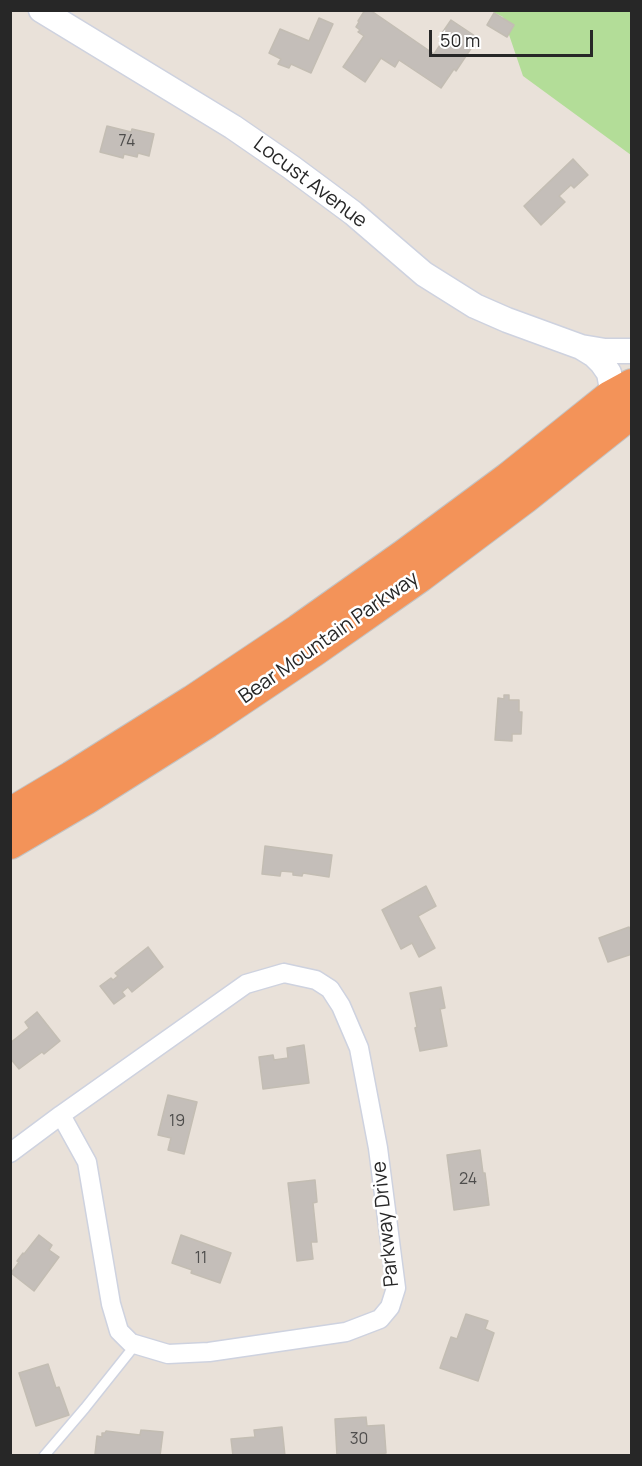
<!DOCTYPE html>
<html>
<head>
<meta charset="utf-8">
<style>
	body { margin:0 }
	#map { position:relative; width:642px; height:1466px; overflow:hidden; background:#e9e1d9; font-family:Manrope,sans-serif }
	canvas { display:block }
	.frame { position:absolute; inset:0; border:12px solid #272727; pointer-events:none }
	.scale { position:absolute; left:429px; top:30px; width:164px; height:27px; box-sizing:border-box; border:3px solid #272727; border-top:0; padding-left:8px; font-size:18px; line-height:21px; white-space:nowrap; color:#272727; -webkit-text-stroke:4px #fff; paint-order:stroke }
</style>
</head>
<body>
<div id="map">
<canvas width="642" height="1466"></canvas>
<div class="frame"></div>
<div class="scale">50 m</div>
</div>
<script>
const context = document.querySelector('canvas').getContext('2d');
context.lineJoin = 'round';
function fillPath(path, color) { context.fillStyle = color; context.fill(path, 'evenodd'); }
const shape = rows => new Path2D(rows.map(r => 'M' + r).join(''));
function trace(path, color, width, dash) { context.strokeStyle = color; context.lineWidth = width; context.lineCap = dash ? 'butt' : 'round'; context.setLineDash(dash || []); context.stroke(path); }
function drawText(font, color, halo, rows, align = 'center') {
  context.font = font + ' Manrope,sans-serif'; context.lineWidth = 5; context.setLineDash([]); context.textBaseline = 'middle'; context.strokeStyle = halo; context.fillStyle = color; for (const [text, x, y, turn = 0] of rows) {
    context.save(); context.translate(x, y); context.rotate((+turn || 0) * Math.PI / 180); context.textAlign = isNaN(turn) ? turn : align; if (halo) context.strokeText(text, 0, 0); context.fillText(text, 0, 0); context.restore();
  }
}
fillPath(shape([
	[491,11,631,11,631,155,523,76,503,17]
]), '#b3dd98');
const building = shape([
	[365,10,370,10,434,54,444,39,440,36,451,20,478,38,456,71,454,69,441,88,399,60,395,67,381,58,365,82,343,67,364,36,358,32,360,30,356,27,359,22,358,21,365,10],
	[494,13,514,25,507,37,487,25,494,13],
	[319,18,333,24,311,73,291,64,289,68,278,64,281,59,269,53,280,29,309,41,319,18],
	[107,126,131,132,132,129,154,134,149,156,138,153,137,157,124,154,123,158,100,152,107,126],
	[573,159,588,175,574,188,571,185,559,196,565,202,541,225,524,206,573,159],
	[504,695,509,695,509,700,519,700,519,712,522,712,521,734,512,734,512,741,495,740,498,698,504,699,504,695],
	[265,846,332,855,329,877,303,873,302,876,293,875,293,872,281,871,280,876,262,874,265,846],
	[426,886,436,906,418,916,435,948,419,957,412,943,401,949,382,910,426,886],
	[629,927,632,934,632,954,608,962,599,938,629,927],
	[148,947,163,967,132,992,128,987,122,992,125,996,114,1004,100,986,111,978,113,980,118,976,115,973,148,947],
	[441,987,445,1008,440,1009,447,1046,420,1051,415,1028,417,1027,410,993,441,987],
	[37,1012,60,1041,44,1054,42,1052,19,1069,10,1058,10,1043,29,1028,25,1022,37,1012],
	[304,1045,309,1083,263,1089,259,1057,273,1055,274,1060,288,1058,287,1048,304,1045],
	[168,1095,197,1102,184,1154,168,1150,171,1138,158,1135,168,1095],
	[480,1150,483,1173,485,1173,489,1205,454,1210,447,1155,480,1150],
	[315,1180,317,1202,313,1203,317,1242,311,1242,313,1259,297,1261,288,1183,315,1180],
	[39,1235,52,1245,49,1250,59,1257,34,1291,11,1273,19,1262,17,1261,23,1253,24,1254,39,1235],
	[181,1235,231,1253,220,1283,191,1273,192,1270,172,1263,181,1235],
	[466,1314,488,1321,485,1329,494,1333,478,1381,440,1368,451,1337,457,1339,466,1314],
	[48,1364,56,1388,59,1387,69,1415,36,1426,19,1373,48,1364],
	[366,1417,367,1426,384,1425,386,1453,367,1456,337,1456,335,1419,366,1417],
	[282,1427,285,1456,233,1456,231,1439,255,1437,254,1430,282,1427],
	[141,1430,163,1432,160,1456,103,1456,95,1454,97,1436,102,1437,102,1433,105,1433,106,1431,140,1435,141,1430]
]);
fillPath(building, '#c4beb9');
trace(building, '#c3bdb3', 1.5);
const lane = shape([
	[44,1456,85,1408,136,1344]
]);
const street = shape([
	[284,973,316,980,330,989,341,1006,359,1048,378,1148,396,1288,390,1307,380,1319,346,1332,209,1352,168,1354,131,1343,119,1331,111,1304,87,1162,61,1115,246,984,284,973],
	[10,1153,61,1115]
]);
const secondary = shape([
	[41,10,233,127,291,167,353,213,424,274,475,306,507,320,581,347,605,351,632,351],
	[581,347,594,355,602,363,609,373,611,384,610,397]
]);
const highway = shape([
	[10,814,72,777,193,701,299,630,405,555,509,478,610,397,632,385],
	[10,843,85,799,207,722,313,651,420,576,524,498,626,417,632,410]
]);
trace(lane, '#ced2df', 12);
trace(street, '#ced2df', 21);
trace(secondary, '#ced2df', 27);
trace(highway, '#c3c3c3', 34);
trace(lane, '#fff', 9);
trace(street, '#fff', 18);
trace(secondary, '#fff', 24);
trace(highway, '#f39359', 32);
drawText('16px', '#4e4d4c', null, [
	["74",127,142],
	["19",177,1122],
	["24",468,1180],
	["11",201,1259],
	["30",359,1440]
]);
drawText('20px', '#272727', '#fff', [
	["Locust Avenue",310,183,37],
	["Bear Mountain Parkway",329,638,-35],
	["Parkway Drive",386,1224,-96]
]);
</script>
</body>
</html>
